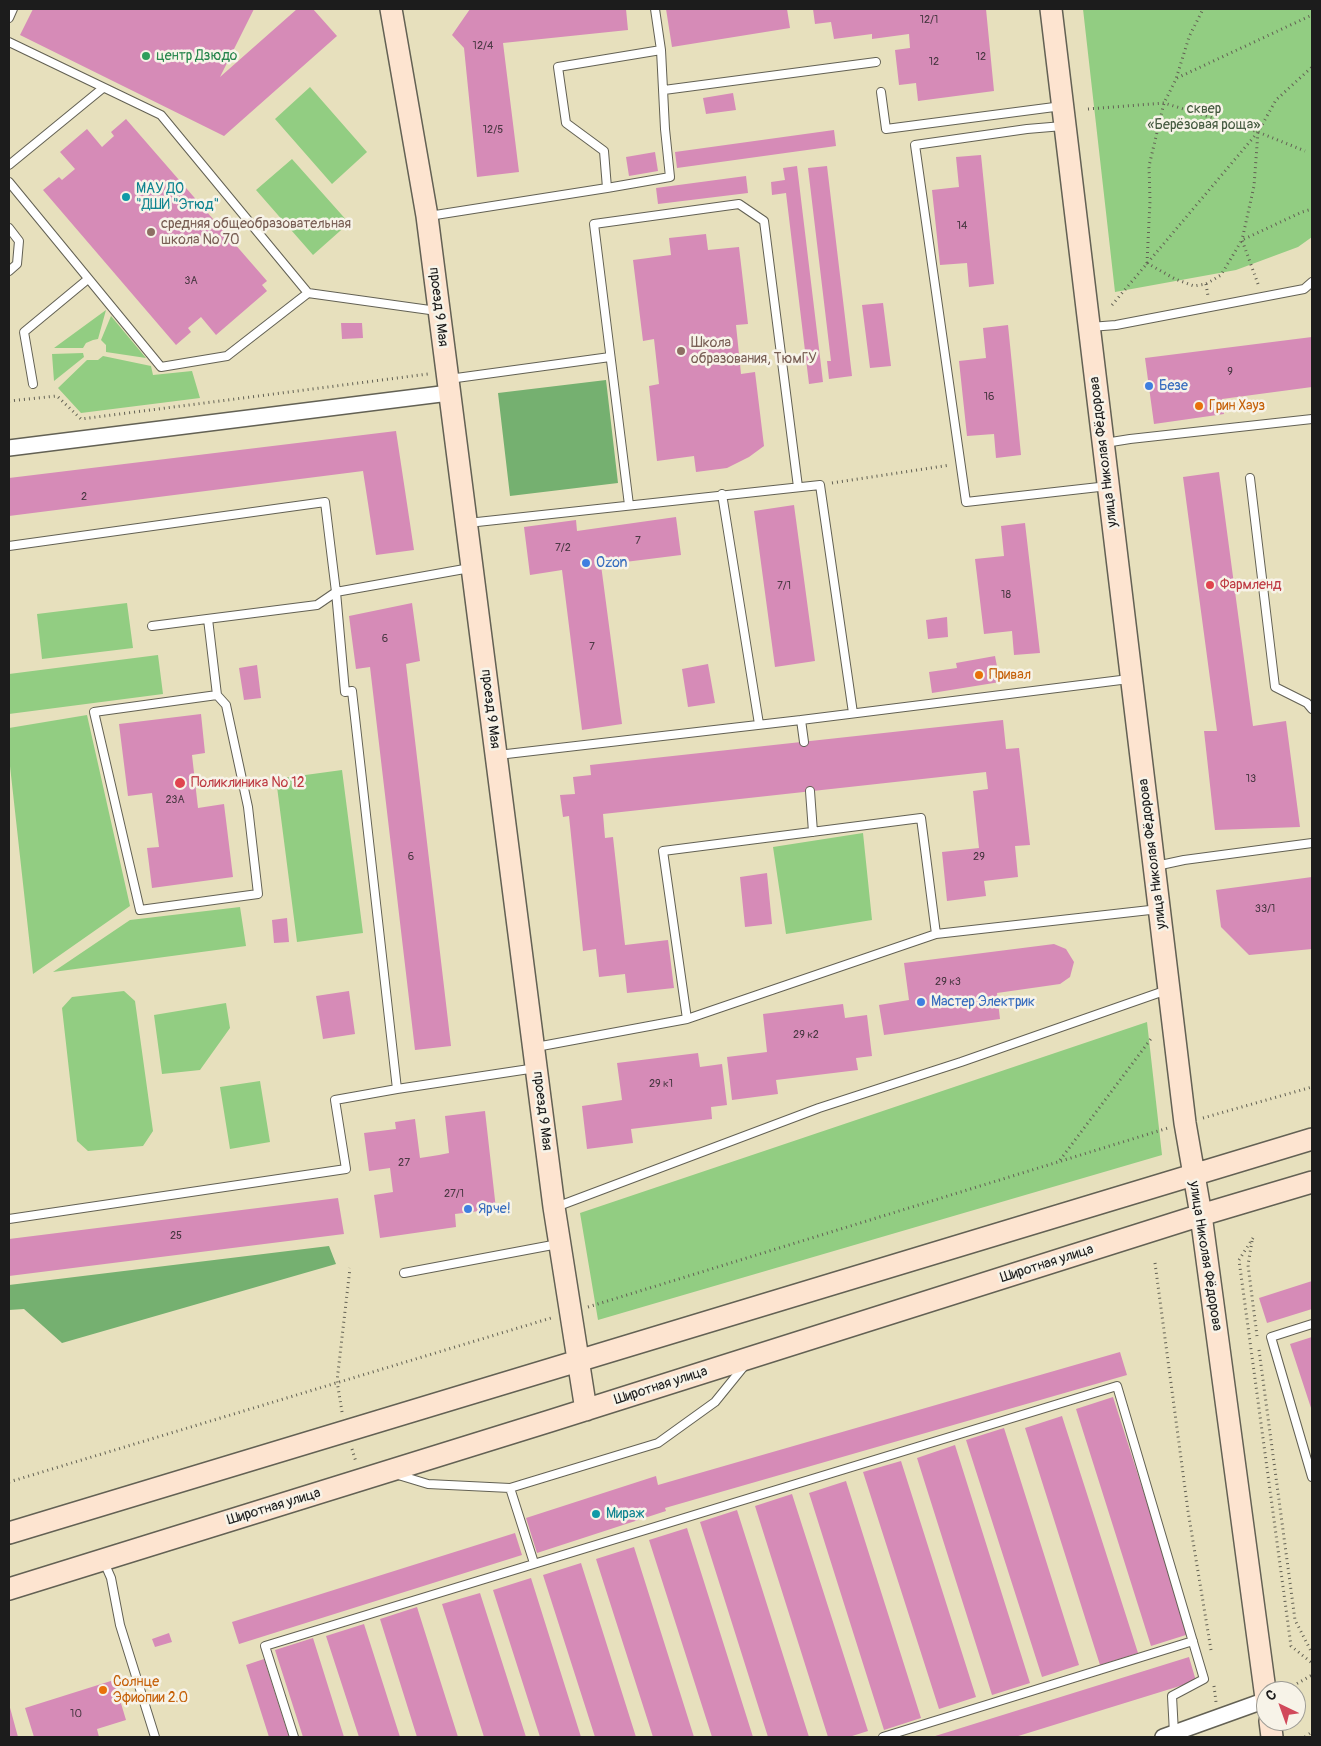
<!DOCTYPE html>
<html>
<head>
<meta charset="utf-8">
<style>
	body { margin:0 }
	#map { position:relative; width:1321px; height:1746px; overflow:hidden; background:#e7e0bd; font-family:Pangolin,sans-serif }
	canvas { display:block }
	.frame { position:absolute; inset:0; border:10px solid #1c1c1c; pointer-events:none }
	.north { position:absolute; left:1256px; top:1681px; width:50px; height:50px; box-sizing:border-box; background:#f7f3e8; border:1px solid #9f9d96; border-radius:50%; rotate:318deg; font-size:14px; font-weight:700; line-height:20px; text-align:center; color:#1c1c1c }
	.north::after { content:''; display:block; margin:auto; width:18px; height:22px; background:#d1495b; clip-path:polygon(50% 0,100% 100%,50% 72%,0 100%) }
</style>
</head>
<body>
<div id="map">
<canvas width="1321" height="1746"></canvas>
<div class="frame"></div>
<div class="north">С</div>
</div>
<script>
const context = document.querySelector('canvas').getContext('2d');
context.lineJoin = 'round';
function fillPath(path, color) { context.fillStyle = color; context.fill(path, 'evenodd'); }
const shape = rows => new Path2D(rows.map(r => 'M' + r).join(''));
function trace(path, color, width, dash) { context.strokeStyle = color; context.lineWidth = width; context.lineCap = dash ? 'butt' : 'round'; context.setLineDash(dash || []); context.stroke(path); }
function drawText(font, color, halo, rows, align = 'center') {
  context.font = font + ' Pangolin,sans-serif'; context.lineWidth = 5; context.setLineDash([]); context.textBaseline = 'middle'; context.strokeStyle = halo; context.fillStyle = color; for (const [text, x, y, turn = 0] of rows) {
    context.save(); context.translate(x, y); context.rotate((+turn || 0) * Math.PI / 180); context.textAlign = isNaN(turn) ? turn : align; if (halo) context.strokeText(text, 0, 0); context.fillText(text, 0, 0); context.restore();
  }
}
fillPath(shape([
	[1083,9,1312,9,1312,237,1298,247,1236,270,1115,292],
	[310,87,367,152,332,184,275,119],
	[292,159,349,223,313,255,256,190],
	[106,310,98,339,93,340,86,343,83,348,54,348],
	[111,316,146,358,106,352,106,345,101,340],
	[83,353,84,357,54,381,52,354],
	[103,356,151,366,153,375,192,371,200,398,81,413,58,388,87,360,98,360],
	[127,603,133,648,42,659,37,614],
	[158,655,163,694,9,714,9,674],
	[87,715,130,906,33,974,9,757,9,728],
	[342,770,363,933,297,942,276,779],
	[863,833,872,920,786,934,773,847],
	[240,907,246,946,53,972,130,920],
	[124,991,135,1001,153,1131,143,1146,88,1151,77,1141,62,1008,72,997],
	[226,1003,230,1028,200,1070,162,1074,154,1015],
	[1147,1022,1162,1155,598,1320,580,1213],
	[260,1081,270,1142,230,1149,220,1087]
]), '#92cd82');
fillPath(shape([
	[606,380,618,483,510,496,498,393],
	[329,1246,336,1264,62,1343,24,1309,9,1310,9,1285]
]), '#75b070');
fillPath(shape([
	[33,9,254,9,220,77,297,9,313,9,337,36,224,136,20,35],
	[470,9,626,9,628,30,503,43,519,172,477,177,464,48,452,35],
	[666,9,787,9,790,28,672,47],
	[813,9,986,9,994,91,918,101,916,83,899,85,895,50,910,48,909,34,872,39,872,34,834,39,831,22,815,24],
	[733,93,736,110,706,114,703,98],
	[126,119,267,281,262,285,267,291,216,335,201,317,188,328,191,332,176,345,43,190,59,177,62,180,75,169,60,152,87,129,102,147,114,136,111,132],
	[834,130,836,146,677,168,675,152],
	[655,152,658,171,629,176,626,157],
	[981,155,994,284,969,287,967,263,940,265,932,190,959,187,956,157],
	[797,166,823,382,809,384,786,193,772,195,771,182,785,180,783,168],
	[827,166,852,376,829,379,827,361,831,361,808,168],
	[746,176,748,193,658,204,656,188],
	[706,234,708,250,739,247,748,324,736,325,741,374,755,372,764,446,749,457,727,468,696,472,694,456,657,461,649,386,659,384,654,339,643,341,633,260,671,255,669,238],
	[883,303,891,366,870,368,862,305],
	[341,323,362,323,363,338,342,339],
	[1008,325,1021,455,996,458,994,434,967,436,959,361,986,358,983,328],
	[1312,337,1312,387,1222,399,1224,414,1154,424,1145,358],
	[396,431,414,550,376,555,363,471,9,516,9,478],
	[1219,472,1253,726,1286,721,1300,827,1215,830,1204,731,1217,731,1183,477],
	[794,505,815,661,775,667,754,511],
	[676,517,681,555,601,565,622,724,582,730,562,570,530,575,524,527,576,520,577,531],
	[1025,523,1040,653,1014,655,1012,631,984,634,975,559,1004,556,1001,526],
	[412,603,420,661,406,664,451,1046,415,1050,370,667,356,669,349,616],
	[947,617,948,637,928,639,926,620],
	[995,656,1000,682,932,693,929,672,957,668,956,663],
	[708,664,715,703,688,707,682,669],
	[257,665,261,698,244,700,239,668],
	[201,714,205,753,192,755,198,808,224,804,233,877,152,888,147,848,159,847,152,793,128,796,119,724],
	[1003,720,1006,749,1019,748,1030,845,1015,846,1018,877,984,881,986,896,947,901,942,852,979,848,973,791,988,789,986,772,603,814,605,838,613,837,625,945,668,940,674,988,627,993,625,974,599,977,596,949,583,951,569,816,563,817,560,795,575,794,573,777,591,775,590,765],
	[767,873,772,924,745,927,740,877],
	[1312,877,1312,949,1249,955,1221,927,1216,890],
	[287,918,289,942,274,943,272,920],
	[1054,944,1066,949,1074,962,1070,977,1060,984,997,993,1000,1019,884,1035,879,1005,909,1000,904,963],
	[349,991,355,1034,323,1039,316,996],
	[843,1004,845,1018,867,1015,872,1056,856,1058,858,1070,776,1080,778,1094,732,1100,727,1057,767,1052,763,1014],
	[698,1053,700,1067,722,1064,727,1105,711,1107,712,1119,631,1129,633,1143,587,1149,582,1106,622,1100,617,1063],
	[485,1111,496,1209,455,1214,456,1227,380,1238,374,1195,393,1192,390,1168,369,1171,364,1133,396,1129,395,1122,415,1119,420,1158,439,1155,449,1153,445,1116],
	[338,1198,344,1234,9,1276,9,1239],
	[1312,1281,1312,1309,1267,1323,1259,1298],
	[1312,1337,1312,1411,1290,1344],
	[1120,1352,1127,1375,665,1508,666,1511,537,1553,526,1518,656,1476,658,1485],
	[1113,1397,1189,1634,1151,1646,1076,1409],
	[1062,1416,1138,1653,1100,1665,1025,1428],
	[1004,1428,1079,1665,1042,1677,966,1440],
	[955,1445,1030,1683,992,1695,917,1458],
	[901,1461,976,1697,939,1709,863,1472],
	[846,1481,921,1718,884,1730,809,1493],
	[792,1494,868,1731,849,1737,828,1737,755,1506],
	[737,1510,809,1737,768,1737,700,1522],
	[687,1528,753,1737,712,1737,649,1540],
	[515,1533,522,1555,239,1644,232,1622],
	[634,1547,694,1737,653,1737,596,1559],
	[581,1563,636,1737,595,1737,543,1575],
	[531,1578,581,1737,540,1737,493,1590],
	[480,1593,526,1737,484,1737,442,1604],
	[417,1607,458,1737,417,1737,380,1619],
	[364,1624,400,1737,359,1737,326,1636],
	[169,1633,172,1642,155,1647,152,1639],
	[313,1638,344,1737,303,1737,275,1650],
	[1189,1657,1196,1681,1015,1737,932,1737],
	[264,1659,289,1737,269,1737,246,1665],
	[114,1680,126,1720,97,1729,99,1737,34,1737,25,1708],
	[9,1705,9,1704,18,1737,9,1737]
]), '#d68bb7');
const lane = shape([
	[9,18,13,9],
	[9,42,161,115,308,293,227,356,161,367,9,182],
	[664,90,876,62],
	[881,92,886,129,1062,106],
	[1063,126,1027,129,915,145,966,502,1108,486],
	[9,165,103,88],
	[607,188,670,177,665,129,661,50,655,9],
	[429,216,607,188,604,151,566,123,558,67,661,50],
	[9,228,19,241,17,264,9,271],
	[308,293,437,311],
	[1090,327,1116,325,1304,289,1312,282],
	[449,379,610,357],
	[33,384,24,332,88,279],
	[1105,443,1130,439,1312,419],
	[1250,478,1275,687,1307,703,1312,709],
	[722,494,759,724],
	[629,505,594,224,739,204,764,221,798,487],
	[468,523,820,485,853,713],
	[9,546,325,502,336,592,317,605,152,626],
	[470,568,336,592,345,692,352,691,397,1089,536,1068],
	[208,619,217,695,226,705,248,807,258,894,140,910,94,712,217,695],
	[801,720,804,742],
	[498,755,801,720,1129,679],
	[810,791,813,832],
	[1156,866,1184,860,1312,843],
	[687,1019,663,851,921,818,936,934],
	[536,1047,687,1019,936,934,1159,909],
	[556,1207,819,1108,961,1062,1167,990],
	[9,1219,346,1169,335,1100,397,1089],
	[404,1273,558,1244],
	[1312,1324,1271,1337,1312,1477],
	[395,1474,428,1484,510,1488,658,1443,715,1402,745,1365],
	[510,1488,534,1563],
	[104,1562,111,1578,120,1625,155,1737],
	[294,1737,265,1646,1117,1386,1204,1679,1172,1696,1174,1733],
	[883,1737,1193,1641]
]);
const street = shape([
	[9,448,449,393],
	[1163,1737,1266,1700]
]);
const secondary = shape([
	[391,9,427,216,554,1207,586,1410],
	[1051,9,1185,1123,1201,1215,1266,1698],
	[9,1533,1312,1139],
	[9,1589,550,1421,1201,1215,1312,1182],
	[1270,1721,1272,1737]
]);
trace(lane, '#636154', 10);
trace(street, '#636154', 18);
trace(secondary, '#636154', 24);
trace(shape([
	[1177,78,1312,15],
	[1088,109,1164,103,1258,132,1305,151],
	[1147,263,1150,201,1149,166,1164,103,1176,79,1189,37,1203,9],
	[1147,263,1175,279,1194,286,1206,284,1221,275,1242,240,1302,212,1312,209],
	[1206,284,1208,296],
	[1258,284,1242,240,1254,186,1258,132,1276,100,1312,67],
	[1112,305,1258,132],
	[9,401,57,396,81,419,428,374],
	[832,483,950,465],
	[1203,1118,1312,1087],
	[1060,1160,1153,1036],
	[1253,1238,1239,1260,1291,1646,1312,1663],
	[1252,1241,1248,1265,1257,1336],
	[1155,1263,1188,1511,1211,1650],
	[588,1307,1168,1128],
	[1259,1350,1295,1620,1312,1653],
	[342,1412,337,1381,350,1268],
	[352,1449,356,1462],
	[9,1482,551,1318],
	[1214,1686,1216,1702],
	[1284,1691,1312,1675],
	[1305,1737,1312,1732]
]), '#636154', 3, [1, 4]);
trace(lane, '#fff', 8);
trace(street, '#fff', 15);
trace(secondary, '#fde4d0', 21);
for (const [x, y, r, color] of [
	[146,56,5,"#2e9e5b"],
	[126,197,5,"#0f9aa8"],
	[151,232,5,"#8d6e63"],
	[681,351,5,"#8d6e63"],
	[1149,386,5,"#3f7fe0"],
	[1199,406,5,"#e8710a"],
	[586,563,5,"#3f7fe0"],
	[1210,585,5,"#e0444e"],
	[979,675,5,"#e8710a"],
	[180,783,6,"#e0444e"],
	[921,1002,5,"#3f7fe0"],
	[468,1209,5,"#3f7fe0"],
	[596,1514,5,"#0f9aa8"],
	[103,1690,5,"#e8710a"]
]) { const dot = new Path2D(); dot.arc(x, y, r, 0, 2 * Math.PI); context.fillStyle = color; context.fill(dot); trace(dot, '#f7f3e8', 2); }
drawText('11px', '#4a3843', null, [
	["12/1",929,20],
	["12/4",483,46],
	["12",981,57],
	["12",934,62],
	["12/5",493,130],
	["14",962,226],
	["3А",191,281],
	["9",1230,372],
	["16",989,397],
	["2",84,497],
	["7",638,541],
	["7/2",563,548],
	["7/1",784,586],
	["18",1006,595],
	["6",385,639],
	["7",592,647],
	["13",1251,779],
	["23А",175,800],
	["6",411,857],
	["29",979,857],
	["33/1",1265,909],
	["29 к3",948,982],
	["29 к2",806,1035],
	["29 к1",661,1084],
	["27",404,1163],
	["27/1",454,1194],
	["25",176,1236],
	["10",76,1714]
]);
drawText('14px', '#27864d', '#f7f3e8', [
	["центр Дзюдо",156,56]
], 'left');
drawText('14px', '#455a40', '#f7f3e8', [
	["сквер",1204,109],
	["«Берёзовая роща»",1204,125]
]);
drawText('14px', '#0d838f', '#f7f3e8', [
	["МАУ ДО",136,189],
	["\"ДШИ \"Этюд\"",136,205],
	["Мираж",606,1514]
], 'left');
drawText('14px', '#785e54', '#f7f3e8', [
	["средняя общеобразовательная",161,224],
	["школа № 70",161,240],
	["Школа",691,343],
	["образования, ТюмГУ",691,359]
], 'left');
drawText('14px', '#1c1c1c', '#f7f3e8', [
	["проезд 9 Мая",438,307,83],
	["улица Николая Фёдорова",1104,452,-97],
	["проезд 9 Мая",490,709,83],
	["улица Николая Фёдорова",1153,854,-97],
	["проезд 9 Мая",542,1111,83],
	["улица Николая Фёдорова",1205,1256,81],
	["Широтная улица",1047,1264,-18],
	["Широтная улица",661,1386,-18],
	["Широтная улица",274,1507,-17]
]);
drawText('14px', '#366cbe', '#f7f3e8', [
	["Безе",1159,386],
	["Ozon",596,563],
	["Мастер Электрик",931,1002],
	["Ярче!",478,1209]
], 'left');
drawText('14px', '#c56008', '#f7f3e8', [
	["Грин Хауз",1209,406],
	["Привал",989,675],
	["Солнце",113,1682],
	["Эфиопии 2.0",113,1698]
], 'left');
drawText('14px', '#be3a42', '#f7f3e8', [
	["Фармленд",1220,585],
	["Поликлиника № 12",191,783]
], 'left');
</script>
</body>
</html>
